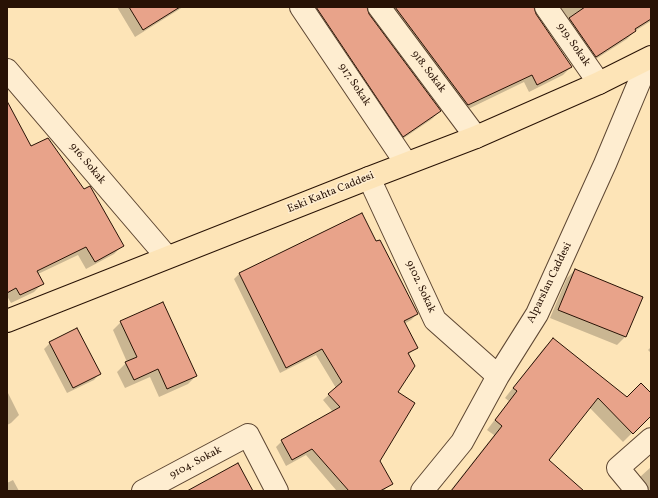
<!DOCTYPE html>
<html>
<head>
<meta charset="utf-8">
<style>
	body { margin:0 }
	#map { position:relative; width:658px; height:498px; overflow:hidden; background:#fde4b7; font-family:Vollkorn,serif }
	canvas { display:block }
	.frame { position:absolute; inset:0; border:8px solid #281205; pointer-events:none }
</style>
</head>
<body>
<div id="map">
<canvas width="658" height="498"></canvas>
<div class="frame"></div>
</div>
<script>
const context = document.querySelector('canvas').getContext('2d');
context.lineJoin = 'round';
function fillPath(path, color) { context.fillStyle = color; context.fill(path, 'evenodd'); }
const shape = rows => new Path2D(rows.map(r => 'M' + r).join(''));
function trace(path, color, width, dash) { context.strokeStyle = color; context.lineWidth = width; context.lineCap = dash ? 'butt' : 'round'; context.setLineDash(dash || []); context.stroke(path); }
function drawText(font, color, halo, rows, align = 'center') {
  context.font = font + ' Vollkorn,serif'; context.lineWidth = 3; context.setLineDash([]); context.textBaseline = 'middle'; context.strokeStyle = halo; context.fillStyle = color; for (const [text, x, y, turn = 0] of rows) {
    context.save(); context.translate(x, y); context.rotate((+turn || 0) * Math.PI / 180); context.textAlign = isNaN(turn) ? turn : align; if (halo) context.strokeText(text, 0, 0); context.fillText(text, 0, 0); context.restore();
  }
}
fillPath(shape([
	[117,7,183,7,135,37],
	[302,7,366,7,368,15,440,111,432,119,395,144],
	[381,7,533,7,535,14,571,67,563,75,529,92,524,82,460,113],
	[548,7,651,7,651,21,635,31,627,39,588,64],
	[7,126,31,148,122,246,114,254,86,269,78,255,38,274,42,284,34,292,11,303,7,296],
	[376,243,417,314,411,320,404,324,416,348,408,355,396,392,378,461,391,484,383,491,334,491,336,490,306,455,286,466,276,447,282,441,333,412,323,400,336,388,316,355,280,373,234,279,240,273],
	[575,270,625,337,617,345,550,318,567,278],
	[121,322,196,376,188,384,159,397,150,377,125,388,117,372,127,362,113,330],
	[553,339,627,398,651,394,651,414,623,442,589,407,547,460,566,491,450,491,494,435,487,430,509,401,505,398,544,348],
	[50,343,99,374,94,380,67,393,44,349],
	[651,347,651,353,648,350],
	[7,391,19,415,11,423,7,425],
	[651,467,651,491,650,491,640,477],
	[13,480,19,491,7,491,7,483]
]), '#0003');
const building = shape([
	[129,7,180,7,143,30,129,7],
	[316,7,367,7,369,14,441,111,403,137,316,7],
	[395,7,534,7,536,14,572,67,537,85,532,75,468,105,395,7],
	[585,7,651,7,651,19,635,29,636,31,596,57,569,18,585,7],
	[7,101,31,146,48,138,84,189,90,186,124,246,95,262,86,247,37,271,44,284,20,295,16,288,7,293,7,101],
	[362,213,376,241,380,240,418,314,404,321,418,348,408,353,415,366,398,392,415,403,380,461,393,484,380,491,349,491,312,449,292,460,281,440,340,407,328,394,342,382,322,349,286,368,239,273,362,213],
	[575,269,643,297,626,337,558,310,575,269],
	[163,302,197,376,167,389,158,369,134,380,125,362,137,357,120,321,163,302],
	[77,328,101,374,73,388,49,342,77,328],
	[553,338,627,397,641,383,651,393,651,416,633,434,598,398,549,460,584,491,451,491,502,426,495,420,517,391,513,388,553,338],
	[238,463,253,491,187,491,238,463]
]);
fillPath(building, '#e8a38a');
trace(building, '#281205', 1);
const minor = shape([
	[301,7,406,163],
	[379,7,476,137],
	[546,7,599,83],
	[7,70,167,257],
	[369,178,435,320,498,376],
	[143,491,248,435,277,491],
	[422,491,462,442,498,376,537,314,605,164,649,59],
	[637,491,618,468,651,439]
]);
const major = shape([
	[7,321,369,178,476,137,599,83,651,57]
]);
trace(minor, '#5d4632', 24);
trace(major, '#281205', 24);
trace(minor, '#feedd0', 22);
trace(major, '#fde4b7', 22);
drawText('11px', '#281205', '#feedd0', [
	["919. Sokak",573,45,55],
	["918. Sokak",428,72,53],
	["917. Sokak",354,85,56],
	["916. Sokak",87,164,50],
	["Eski Kahta Caddesi",331,193,-22],
	["Alparslan Caddesi",550,283,-64],
	["9102. Sokak",420,287,65],
	["9104. Sokak",196,463,-28]
]);
</script>
</body>
</html>
